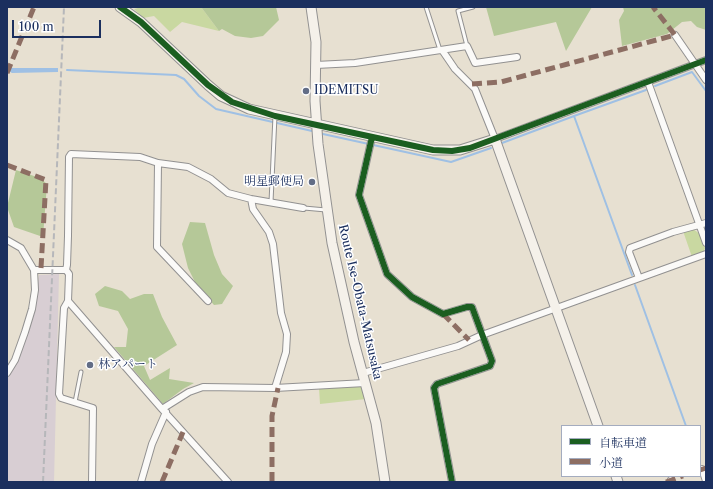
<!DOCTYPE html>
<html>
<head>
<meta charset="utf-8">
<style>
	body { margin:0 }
	#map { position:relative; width:713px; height:489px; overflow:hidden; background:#e7e0d1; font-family:"Libre Caslon Text","Noto Serif JP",serif }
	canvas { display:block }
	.frame { position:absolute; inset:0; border:8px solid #1b2f5e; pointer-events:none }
	.legend { position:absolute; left:561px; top:425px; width:140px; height:52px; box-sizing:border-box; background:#fff; border:1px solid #a4acbf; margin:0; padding:5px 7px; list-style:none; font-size:12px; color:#1b2f5e }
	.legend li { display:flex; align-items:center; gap:8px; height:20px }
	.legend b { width:20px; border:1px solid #a4acbf }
	.scale { position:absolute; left:12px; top:20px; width:89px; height:18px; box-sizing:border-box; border:2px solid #1b2f5e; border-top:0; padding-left:5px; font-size:12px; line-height:14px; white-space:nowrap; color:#1b2f5e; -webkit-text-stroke:3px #fff; paint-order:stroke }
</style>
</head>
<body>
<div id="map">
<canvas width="713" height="489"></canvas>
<div class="frame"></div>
<ul class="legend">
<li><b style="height:5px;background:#1b5e20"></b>自転車道</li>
<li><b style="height:5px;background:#8d6e63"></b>小道</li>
</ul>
<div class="scale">100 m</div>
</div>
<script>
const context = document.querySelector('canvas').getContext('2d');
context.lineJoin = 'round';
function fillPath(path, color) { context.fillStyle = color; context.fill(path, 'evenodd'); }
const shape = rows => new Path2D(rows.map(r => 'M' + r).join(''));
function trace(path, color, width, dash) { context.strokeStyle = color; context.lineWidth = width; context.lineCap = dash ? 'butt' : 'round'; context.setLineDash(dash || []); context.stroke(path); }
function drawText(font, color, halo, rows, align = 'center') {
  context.font = font + ' "Libre Caslon Text","Noto Serif JP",serif'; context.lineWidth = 3; context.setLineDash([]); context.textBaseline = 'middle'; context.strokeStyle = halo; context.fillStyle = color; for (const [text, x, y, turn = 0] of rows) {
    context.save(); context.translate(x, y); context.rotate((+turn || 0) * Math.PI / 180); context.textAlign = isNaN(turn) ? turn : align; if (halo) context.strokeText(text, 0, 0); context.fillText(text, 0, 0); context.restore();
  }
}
fillPath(shape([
	[59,274,54,482,7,482,7,379,17,362,35,308,39,275]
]), '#d8ced3');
fillPath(shape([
	[142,7,201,7,219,31,182,22,170,32,154,16,143,18,134,9],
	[693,229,700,234,705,248,703,253,692,257,683,231],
	[363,385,366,399,320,404,319,388]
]), '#c9d8a1');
fillPath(shape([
	[201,7,276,7,279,20,263,36,251,38,235,36,222,29,219,31],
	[486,7,592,7,566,51,556,22,494,36],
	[623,7,706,7,706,30,697,27,691,21,682,22,667,34,622,46,619,20,624,11],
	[16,170,40,178,47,184,43,237,14,227,7,207],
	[190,222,205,223,214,255,222,274,233,286,222,304,214,305,197,286,188,268,182,244],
	[105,286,122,291,130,299,144,294,153,294,162,317,177,345,144,366,150,380,170,368,169,379,194,383,183,389,163,404,114,347,126,347,128,329,118,311,99,306,95,294]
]), '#b5c898');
fillPath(shape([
	[7,66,13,68,58,68,58,72,12,73,7,70]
]), '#9fc0e4');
trace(shape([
	[67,70,176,75,184,79,199,96,216,109,312,131],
	[655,86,692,72,706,91],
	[574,116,646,90],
	[323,134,451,162,491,148],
	[502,143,574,116,632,275],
	[635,285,686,426]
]), '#9fc0e4', 2);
const lane = shape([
	[426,7,440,50],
	[467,46,458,11,473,7],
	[271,202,275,116],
	[304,208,326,210],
	[75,402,81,372]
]);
const street = shape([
	[675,35,706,80],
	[442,50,455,69,475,89,495,139,706,60],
	[316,65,355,63,467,46,475,63,517,57],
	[648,82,706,243],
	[372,137,359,195,387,274,412,297,443,314,467,307,472,307,492,361,490,366,437,384,434,388,452,482],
	[158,163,157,247,208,301],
	[251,199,253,209,269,232,273,244,281,313,287,334,286,352,275,388],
	[7,240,21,248,34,270,35,290,32,309,25,332,15,360,7,373],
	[34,270,66,270,69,274,68,301,64,308,59,394,61,398,93,408,92,482],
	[66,270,67,265,68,236,69,157,71,154,140,157,158,163,188,167,211,179,228,193,251,199,303,208],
	[639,278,629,252,630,248,673,232,706,223],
	[68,301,162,409,189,392,203,387,275,388,365,383],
	[363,373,458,346,482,335,706,254],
	[162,409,228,482],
	[702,469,706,481],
	[671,480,672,482],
	[141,482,152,444,166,412]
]);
const secondary = shape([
	[120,7,141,22,208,85,221,96,249,109,433,150,460,150,495,139,598,426],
	[311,7,316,42,315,101,318,144,332,243,354,342,376,423,385,482],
	[616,476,618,482]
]);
trace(lane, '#929191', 5);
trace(street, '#929191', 8);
trace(secondary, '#929191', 11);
trace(lane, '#fbfaf8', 3);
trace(street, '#fbfaf8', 6);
trace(secondary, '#f5f1ea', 9);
trace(shape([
	[43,482,64,7]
]), '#b6b7ba', 2, [6, 3]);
trace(shape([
	[7,73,34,7],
	[472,84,501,82,675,35,653,7],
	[7,165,46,180,41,268],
	[443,314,469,340],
	[700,470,706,468],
	[162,482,183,432],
	[272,482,272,416,278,388],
	[666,482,683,476]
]), '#8d6e63', 5, [10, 5]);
trace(shape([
	[120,7,141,22,208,85,232,102,275,116,433,150,452,151,470,148,706,60],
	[372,137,359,195,387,274,412,297,443,314,467,307,472,307,492,361,490,366,437,384,434,388,452,482]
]), '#1b5e20', 6);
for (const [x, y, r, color] of [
	[306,91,4,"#626d86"],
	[312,182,4,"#626d86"],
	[90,365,4,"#626d86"]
]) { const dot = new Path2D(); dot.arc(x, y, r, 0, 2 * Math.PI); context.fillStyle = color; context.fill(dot); trace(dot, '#fff', 1.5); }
drawText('12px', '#1b2f5e', '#fff', [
	["IDEMITSU",314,91],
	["明星郵便局",304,182,"right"],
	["林アパート",98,365]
], 'left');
drawText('12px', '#1b2f5e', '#fff', [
	["Route Ise-Obata-Matsusaka",360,302,77]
]);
</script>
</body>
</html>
